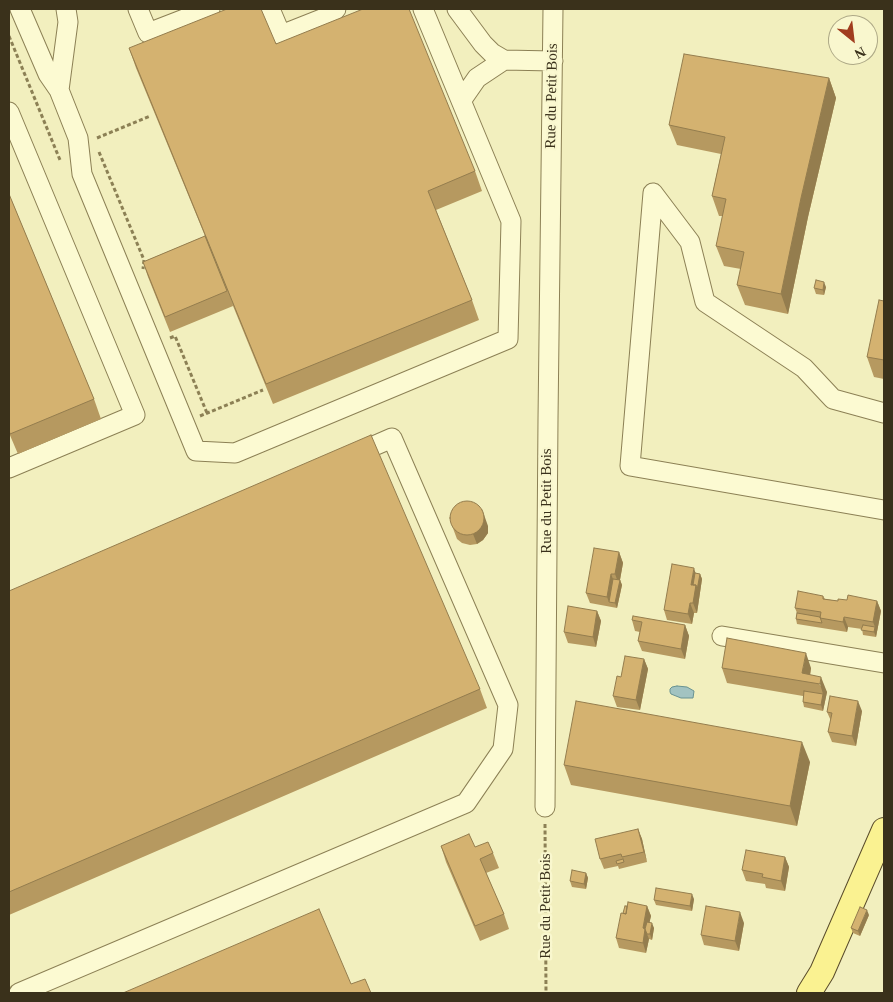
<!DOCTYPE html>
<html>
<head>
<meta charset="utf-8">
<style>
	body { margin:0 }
	#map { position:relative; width:893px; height:1002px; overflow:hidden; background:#f2efbe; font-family:"Times New Roman",serif }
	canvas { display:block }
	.frame { position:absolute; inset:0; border:10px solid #3a311b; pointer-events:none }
	.north { position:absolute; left:828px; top:15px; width:50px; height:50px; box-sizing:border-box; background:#f9f7ce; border:1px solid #ada886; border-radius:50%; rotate:151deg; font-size:14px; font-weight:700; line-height:20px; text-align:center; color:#3a311b }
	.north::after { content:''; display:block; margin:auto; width:18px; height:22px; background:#a13d1f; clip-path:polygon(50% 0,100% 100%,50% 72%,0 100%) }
</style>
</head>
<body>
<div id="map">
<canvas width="893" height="1002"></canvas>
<div class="frame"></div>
<div class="north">N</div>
</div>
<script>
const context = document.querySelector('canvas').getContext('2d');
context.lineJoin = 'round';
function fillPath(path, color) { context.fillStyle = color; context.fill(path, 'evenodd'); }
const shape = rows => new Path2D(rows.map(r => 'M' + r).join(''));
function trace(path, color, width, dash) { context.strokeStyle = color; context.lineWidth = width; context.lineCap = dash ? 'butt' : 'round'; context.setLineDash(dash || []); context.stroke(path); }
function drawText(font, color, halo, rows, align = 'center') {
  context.font = font + ' "Times New Roman",serif'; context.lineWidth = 4.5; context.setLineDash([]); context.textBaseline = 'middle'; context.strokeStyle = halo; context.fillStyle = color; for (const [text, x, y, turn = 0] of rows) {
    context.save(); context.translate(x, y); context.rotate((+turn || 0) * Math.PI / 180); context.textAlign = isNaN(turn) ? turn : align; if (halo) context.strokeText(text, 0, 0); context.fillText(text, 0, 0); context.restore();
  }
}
const water = shape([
	[677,686,687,687,694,691,693,698,681,698,671,694,670,692,670,689,672,687,677,686]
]);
fillPath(water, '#a2c3c1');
trace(water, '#689291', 1);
const minor = shape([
	[20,9,48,74,59,90,78,138,82,174,196,451,235,453,508,339,511,221,423,9],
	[138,9,148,33,210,9],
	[270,9,281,35,329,16,336,9],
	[457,9,483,44,492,53,504,60,553,61],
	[59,90,68,22,66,9],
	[461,101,477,78,504,60],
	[9,112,135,415,9,468],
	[653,193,630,466,884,510],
	[653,193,690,242,705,302,804,368,833,399,884,413],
	[722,636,884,663],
	[545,807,548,419,553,9],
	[19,993,466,803,503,749,508,705,392,438,353,455]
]);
const major = shape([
	[809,993,822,972,884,830]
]);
trace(minor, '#8c8055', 21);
trace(major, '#594b2a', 26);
trace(shape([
	[9,36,60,160],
	[97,138,150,116],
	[99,152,144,260,143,269],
	[170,338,175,336,207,413],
	[200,416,263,390],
	[545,824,546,993]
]), '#8c8055', 3, [4, 2.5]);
trace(minor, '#fcfad2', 19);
trace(major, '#faf291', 24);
fillPath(shape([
	[276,44,475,171,482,191,436,210,472,300,479,320,273,404,231,301,233,306,170,332,148,277,143,262,205,236,136,68,129,48],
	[829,78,836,98,808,217,788,314,745,305,737,285,741,269,724,266,716,246,723,216,719,216,712,196,721,154,677,145,669,125],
	[9,194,94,399,101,419,18,454,9,433],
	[826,287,824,295,816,294,814,288],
	[884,301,884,379,874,377,867,357],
	[451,523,488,526,488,533,483,540,477,544,470,545,462,543,457,539],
	[619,552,623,563,620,580,622,585,617,608,590,603,586,593],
	[695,573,700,574,702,579,697,613,694,613,692,624,667,620,664,610],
	[9,591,480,689,487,708,9,915],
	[823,596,825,599,838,601,847,600,877,601,881,611,876,637,863,635,862,629,848,627,847,632,797,624,796,619,797,613,795,608],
	[597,611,601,621,596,647,568,643,564,632],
	[632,620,685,625,689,636,685,659,642,651,638,641,640,632,635,631],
	[644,659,648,669,640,710,617,707,613,696,621,677],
	[722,668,811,668,810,675,827,692,823,711,804,707,803,702,803,696,727,683],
	[862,711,856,746,832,742,828,732,831,721,827,712],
	[810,762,797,826,571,785,564,765],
	[638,829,642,839,647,862,619,869,618,866,604,869,600,859],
	[441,846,475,847,493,853,499,868,486,873,504,914,509,929,480,941,446,862],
	[785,857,789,867,785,891,766,888,765,884,746,881,742,870],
	[586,873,588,878,586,889,572,887,570,881],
	[694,899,692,911,656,905,654,900],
	[627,906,647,906,651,916,649,923,654,928,652,940,649,939,646,953,619,948,616,938,623,913],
	[869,915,860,936,853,933,851,928],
	[744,923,739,951,704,945,701,935]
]), '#b69960');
fillPath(shape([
	[829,78,836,98,808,217,788,314,781,294,801,198],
	[824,282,826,287,824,295,823,290],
	[482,509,488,526,488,533,483,540,477,544,473,534],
	[619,552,623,563,619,585,615,574],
	[694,568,697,578,700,574,702,579,697,613,693,603,691,585],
	[611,574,615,584,609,602,607,597],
	[620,580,622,585,617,608,615,603],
	[877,601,881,611,876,637,874,632,875,627,873,622],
	[690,603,694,613,692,624,688,614],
	[597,611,601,621,596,647,593,637],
	[844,617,848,627,847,632,843,622],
	[685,625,689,636,685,659,681,649],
	[806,653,811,668,809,682,802,673],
	[644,659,648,669,640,710,636,700],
	[821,677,827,692,823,711,821,705,823,694,820,684],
	[858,701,862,711,856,746,852,736],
	[802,742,810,762,797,826,790,806],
	[638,829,642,839,647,862,644,852],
	[785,857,789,867,785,891,781,881],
	[586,873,588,878,586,889,584,884],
	[692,894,694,899,692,911,690,906],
	[647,906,651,916,647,934,649,939,646,953,643,943,643,928],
	[867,910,869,915,860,936,858,931],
	[740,912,744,923,739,951,735,941],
	[652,923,654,928,652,940,650,934]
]), '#947d4e');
const building = shape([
	[227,9,261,9,276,44,363,9,409,9,475,171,428,191,472,300,266,384,129,48,227,9],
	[684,54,829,78,801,198,781,294,737,285,744,252,716,246,726,199,712,196,725,137,669,125,684,54],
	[9,194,94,399,10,434,9,430,9,194],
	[205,236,227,291,165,317,143,262,205,236],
	[816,280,824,282,823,290,814,288,816,280],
	[879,300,884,301,884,360,867,357,879,300],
	[371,435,480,689,9,892,9,591,371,435],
	'450 518a17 17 0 1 1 34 0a17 17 0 1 1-34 0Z',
	[594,548,619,552,615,574,611,574,607,597,586,593,594,548],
	[672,564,694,568,691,585,696,585,693,603,690,603,688,614,664,610,672,564],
	[695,573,700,574,697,590,696,585,693,585,695,573],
	[613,579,620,580,615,603,609,602,613,579],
	[798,591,823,596,823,599,838,601,838,599,847,600,848,595,877,601,873,622,844,617,843,622,820,618,821,612,795,608,798,591],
	[568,606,597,611,593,637,564,632,568,606],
	[797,613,820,617,822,623,796,619,797,613],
	[633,616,685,625,681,649,638,641,642,622,632,620,633,616],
	[863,625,875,627,874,632,861,630,863,625],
	[727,638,806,653,802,673,821,677,820,684,722,668,727,638],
	[625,656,644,659,636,700,613,696,617,676,621,677,625,656],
	[804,691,823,694,821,705,803,702,804,691],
	[830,696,858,701,852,736,828,732,832,713,827,712,830,696],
	[576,701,802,742,790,806,564,765,576,701],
	[638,829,644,852,622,857,621,854,600,859,595,839,638,829],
	[469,834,475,847,488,842,493,853,480,859,504,914,475,926,441,846,469,834],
	[746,850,785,857,781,881,762,877,763,874,742,870,746,850],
	[623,859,624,862,617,864,616,861,623,859],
	[572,870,586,873,584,884,570,881,572,870],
	[656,888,692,894,690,906,654,900,656,888],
	[628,902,647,906,643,928,645,929,643,943,616,938,621,913,626,914,628,902],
	[625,906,627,906,626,914,623,913,625,906],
	[706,906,740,912,735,941,701,935,706,906],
	[860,907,867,910,858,931,851,928,860,907],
	[319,909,351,984,365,979,371,993,123,993,319,909],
	[647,922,652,923,650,934,647,934,645,929,647,922]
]);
fillPath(building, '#d4b270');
trace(building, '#947d4e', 1);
drawText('15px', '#3a311b', '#f9f7ce', [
	["Rue du Petit Bois",552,96,-89],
	["Rue du Petit Bois",547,501,-90],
	["Rue du Petit Bois",546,906,-90]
]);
</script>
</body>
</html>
